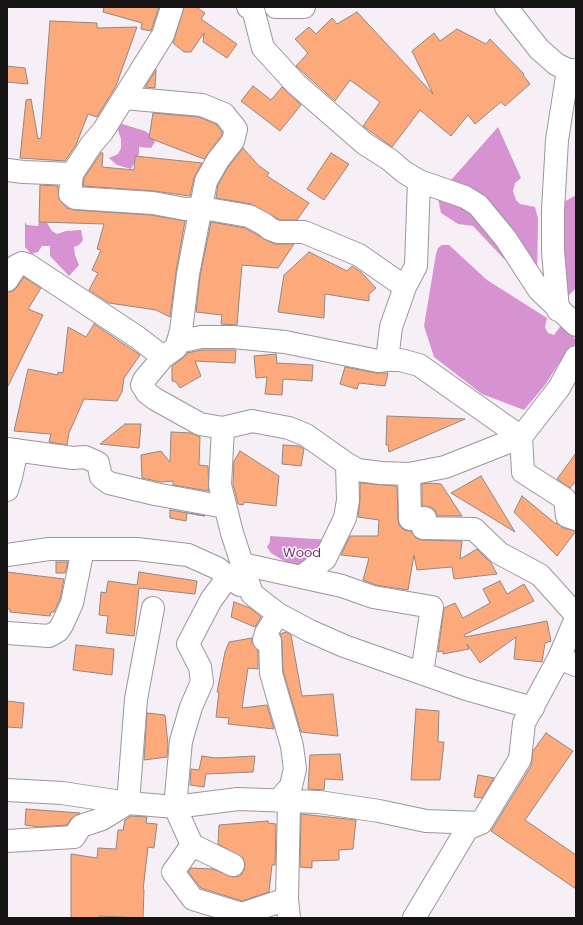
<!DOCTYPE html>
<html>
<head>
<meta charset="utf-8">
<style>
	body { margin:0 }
	#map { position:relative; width:583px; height:925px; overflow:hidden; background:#f7eff6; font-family:Poppins,sans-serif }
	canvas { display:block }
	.frame { position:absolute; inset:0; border:8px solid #161315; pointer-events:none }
</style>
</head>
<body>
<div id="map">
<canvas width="583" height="925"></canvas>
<div class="frame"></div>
</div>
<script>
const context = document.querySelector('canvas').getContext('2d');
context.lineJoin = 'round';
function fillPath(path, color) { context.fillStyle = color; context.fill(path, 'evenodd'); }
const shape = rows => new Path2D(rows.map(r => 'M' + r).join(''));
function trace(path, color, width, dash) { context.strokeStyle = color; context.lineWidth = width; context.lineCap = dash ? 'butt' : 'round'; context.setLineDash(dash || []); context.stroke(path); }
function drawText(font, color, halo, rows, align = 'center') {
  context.font = font + ' Poppins,sans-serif'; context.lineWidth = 3; context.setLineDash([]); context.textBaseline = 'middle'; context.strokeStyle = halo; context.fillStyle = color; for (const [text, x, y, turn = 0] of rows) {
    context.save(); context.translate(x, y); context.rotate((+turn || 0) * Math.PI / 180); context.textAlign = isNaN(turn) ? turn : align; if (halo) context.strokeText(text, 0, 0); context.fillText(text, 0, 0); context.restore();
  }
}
fillPath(shape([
	[119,123,145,131,151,135,155,142,151,148,139,147,139,154,131,169,117,165,109,158,118,154,121,148,121,139,118,130],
	[498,127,521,178,515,183,513,191,516,200,520,204,535,207,538,219,537,279,504,259,473,226,458,224,441,213,438,198,441,189,452,179],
	[576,195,576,288,566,298,559,205],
	[44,218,52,231,57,234,66,231,81,230,83,240,79,245,74,247,75,255,79,265,69,276,50,256,50,246,42,246,38,252,31,254,25,247,25,222,27,225,38,226,39,222],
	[442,245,449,245,487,280,547,318,545,327,548,333,554,335,562,324,576,340,576,343,559,363,545,385,524,410,482,394,434,357,424,326,436,254,438,248],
	[270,536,314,539,328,540,307,569,291,565,271,553,267,547,270,542]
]), '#d692d1');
const building = shape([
	[104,7,159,7,151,31,141,29,142,23,103,12,104,7],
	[184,7,196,7,205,13,201,19,237,44,227,58,203,42,204,33,191,52,184,52,173,43,184,7],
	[357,12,433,94,412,51,434,33,440,41,457,29,486,44,490,39,524,74,523,75,530,84,505,106,501,102,475,124,468,115,451,136,420,110,392,147,363,126,380,102,350,80,335,101,296,66,308,53,295,39,309,27,316,34,332,18,337,24,357,12],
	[50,21,97,23,97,28,137,27,116,86,97,117,88,114,76,145,65,161,20,158,26,100,31,99,38,139,41,138,50,21],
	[7,66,25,68,28,84,7,82,7,66],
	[156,70,155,88,145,87,156,70],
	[253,86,271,100,282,87,301,105,280,131,241,101,253,86],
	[153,113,199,117,216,124,222,132,222,135,204,159,149,138,153,113],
	[243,148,258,165,269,173,267,176,309,203,297,220,280,220,251,204,216,198,218,185,228,167,243,148],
	[101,153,103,153,102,167,134,170,135,156,202,163,194,178,190,196,154,191,83,186,84,178,101,153],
	[331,153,349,164,324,200,307,189,331,153],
	[40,185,58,186,59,199,67,208,74,210,151,215,185,221,176,272,170,317,156,310,109,303,89,290,98,273,92,270,101,250,97,249,104,224,39,222,40,185],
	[211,222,245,228,274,244,294,244,278,268,242,265,237,325,221,324,222,315,196,312,200,276,211,222],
	[309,252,347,271,352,266,361,272,376,288,369,294,369,301,325,294,324,318,278,312,284,275,309,252],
	[24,277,41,288,28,309,43,315,7,388,7,292,13,291,17,287,24,277],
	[94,324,140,355,124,378,122,392,117,401,84,399,69,433,67,445,49,442,51,434,14,431,28,369,58,375,58,372,63,373,68,327,86,337,94,324],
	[202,350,236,350,235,363,195,361,201,376,180,388,176,382,172,381,172,366,183,358,187,353,202,350],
	[276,354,277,363,313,365,312,381,283,379,282,395,265,394,267,377,256,378,254,356,276,354],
	[345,367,376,373,388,373,385,386,359,383,357,389,340,384,345,367],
	[387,416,465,419,389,452,388,445,386,445,387,416],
	[125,424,141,424,139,448,100,444,125,424],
	[171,432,191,433,200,437,199,465,208,466,209,491,173,485,173,481,161,482,142,478,141,455,161,451,170,462,171,432],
	[283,445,299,446,304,449,301,466,282,464,283,445],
	[240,451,279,476,276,506,244,502,243,505,238,504,233,484,234,461,240,451],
	[576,453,576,481,570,488,557,479,576,453],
	[481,476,515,532,451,493,481,476],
	[360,483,397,486,398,519,399,525,404,530,411,531,416,538,422,540,462,541,460,559,477,549,491,563,497,574,454,579,452,567,417,570,414,555,408,590,376,585,363,580,369,558,341,555,350,536,378,536,379,520,358,517,360,500,360,483],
	[427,483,441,484,462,516,437,516,435,510,430,507,422,506,422,484,427,483],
	[522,496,556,524,557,522,563,528,576,531,557,556,514,512,522,496],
	[170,510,205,516,187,513,186,521,170,518,170,510],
	[56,562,68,562,65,573,56,573,56,562],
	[7,572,64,579,60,599,54,612,51,612,50,616,10,612,10,609,7,609,7,572],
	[139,572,197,581,195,594,139,588,134,636,106,633,108,616,99,615,101,592,106,593,108,581,137,585,139,572],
	[500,581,507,594,524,584,534,601,464,635,465,637,547,621,551,641,545,643,542,662,514,659,516,637,480,663,467,644,469,649,443,654,443,651,438,652,444,608,455,603,463,618,490,603,483,589,500,581],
	[234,602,250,608,261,617,255,627,231,617,234,602],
	[286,632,291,635,302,696,333,694,338,736,301,732,283,671,282,641,280,634,286,632],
	[252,638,252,643,258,651,258,669,248,668,242,708,267,705,274,729,228,724,229,718,216,717,219,692,217,692,225,652,229,642,252,638],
	[76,645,114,649,112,675,73,670,76,645],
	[7,701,24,703,22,728,7,727,7,701],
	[416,709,439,711,438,742,444,742,440,780,411,780,416,709],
	[147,713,165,715,168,745,167,757,144,760,147,713],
	[546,733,573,751,525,820,576,855,576,889,491,831,531,766,533,751,546,733],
	[340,754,343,780,325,779,324,790,308,789,310,755,340,754],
	[202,756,216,758,255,756,253,772,206,774,204,787,190,785,191,769,199,770,202,756],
	[478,775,494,778,482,798,474,797,478,775],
	[26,809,40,810,80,813,71,819,67,825,39,827,25,825,26,809],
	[301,814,356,820,353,849,339,850,339,860,312,861,312,868,300,867,301,814],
	[131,816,147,817,146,823,157,824,154,848,148,847,143,890,144,890,143,918,99,916,99,918,71,918,71,854,97,858,98,848,116,849,118,830,123,830,125,820,131,816],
	[268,821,268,823,276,824,275,865,272,865,269,892,242,901,201,888,188,872,191,868,213,869,233,877,240,876,244,870,245,864,243,858,218,844,219,825,268,821]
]);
fillPath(building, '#fcaa7b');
trace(building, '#918883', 1);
const street = shape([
	[248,7,253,9,263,48,296,84,365,144,390,160,404,172,419,181,465,197,478,205,506,239,539,290,576,325],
	[276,7,304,7],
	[506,7,539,49,556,64,568,70,576,70],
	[124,98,202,105,224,114,236,129,233,141,218,160,206,181,188,274,181,331,176,348,163,357,144,380,142,385,147,393,155,399,200,424,223,428,220,485,232,533,252,594,278,614,310,631,344,646,466,689,533,708],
	[7,170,24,172,72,174,91,145,103,131,163,35,172,7],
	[72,174,70,194,75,198,153,203,185,209,202,208,249,216,264,224,270,229,278,232,304,232,359,255,405,287],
	[419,181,416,266,405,287,391,327,387,360,400,360,419,365,521,437,523,472,565,499,567,516,576,519],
	[7,280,16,266,22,263,28,265,137,337,163,357],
	[558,310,553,251,553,210,557,140,568,70],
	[178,342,201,337,233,337,285,342,378,361,387,360],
	[223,428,252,421,289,428,306,435,347,464,358,470,381,473,409,474,445,467,521,437,559,388,576,357],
	[7,449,73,458,85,457,98,463,101,477,109,483,155,494,225,507],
	[409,474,410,519,425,518,423,528,474,529,499,553,540,575,576,615],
	[7,490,11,477,17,450],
	[7,555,49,549,137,549,188,555,217,568,240,585],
	[242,564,342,586,373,597,432,607,422,673],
	[228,577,211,600,188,644,200,667,202,682,191,707,181,741,175,807,192,845,173,872,193,899,242,914,287,899],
	[301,577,325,559,345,518,348,500,347,464],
	[7,633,49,636,58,631,62,625,72,603,83,549],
	[559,658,576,618],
	[7,790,62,793,128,803,175,807,238,799,319,802,379,811,426,821,481,823,520,759,524,723,559,658,576,665],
	[278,801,291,786,295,769,292,746,271,673,270,641,265,638,264,640,266,633,278,614],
	[289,802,287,899,289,918],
	[7,841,74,837,81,826,102,819,128,803,136,699,153,608],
	[192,845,233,865],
	[414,918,467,829,481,823]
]);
trace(street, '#9d959c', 24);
trace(street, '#fff', 22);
drawText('13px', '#772975', '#fff', [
	["Wood",302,554]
]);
</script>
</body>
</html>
